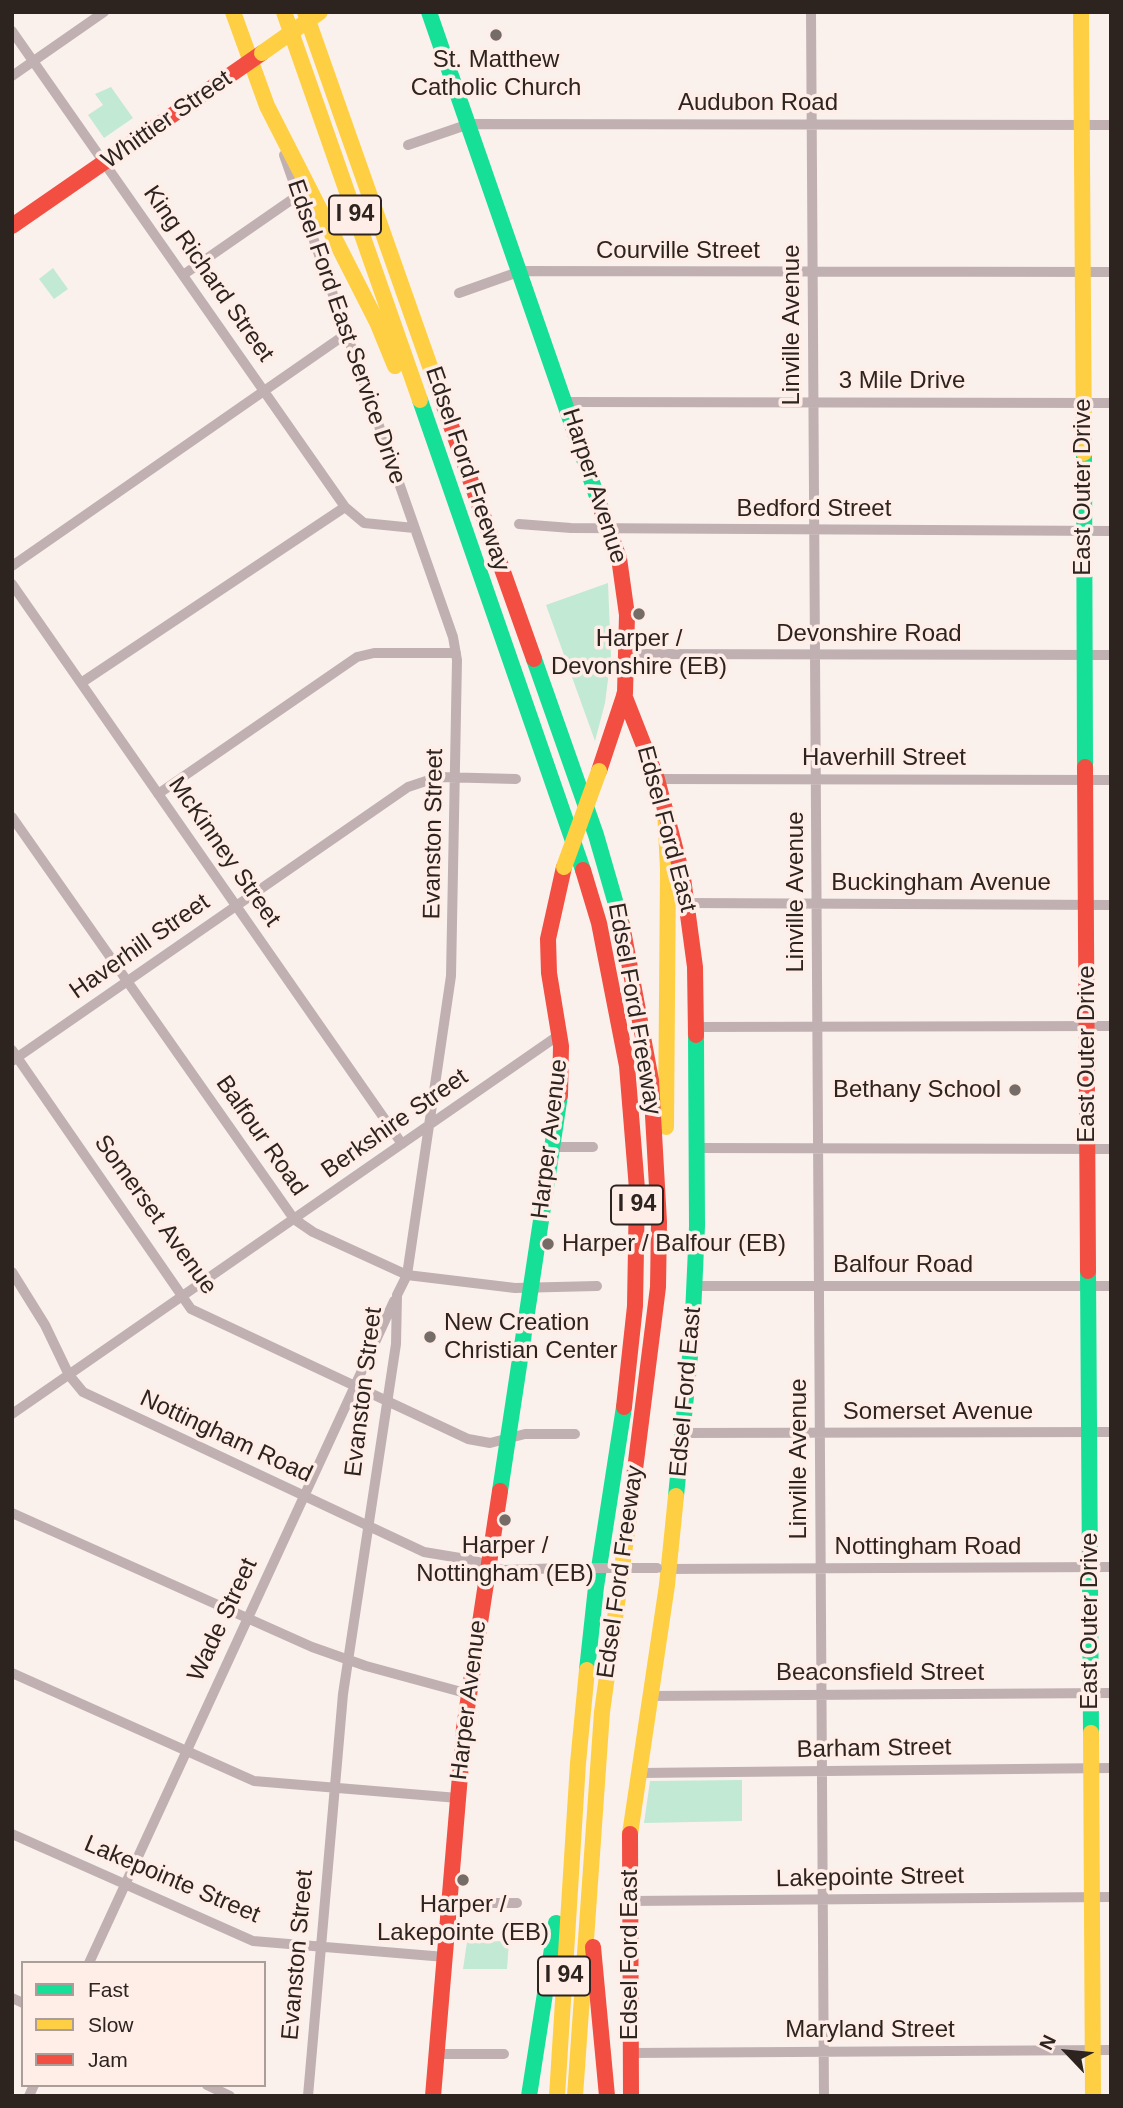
<!DOCTYPE html>
<html>
<head>
<meta charset="utf-8">
<style>
	body { margin:0 }
	#map { position:relative; width:1123px; height:2108px; overflow:hidden; background:#faf1ed; font-family:Arial,sans-serif }
	canvas { display:block }
	.frame { position:absolute; inset:0; border:14px solid #2d231f; pointer-events:none }
	.legend { position:absolute; left:21px; top:1961px; width:245px; height:126px; box-sizing:border-box; background:#ffeee8; border:2px solid #ab9d98; margin:0; padding:9px 12px; list-style:none; font-size:21px; color:#2d231f }
	.legend li { display:flex; align-items:center; gap:14px; height:35px }
	.legend b { width:35px; border:2px solid #ab9d98 }
	.north { position:absolute; left:1032px; top:2017px; width:70px; height:70px; -webkit-text-stroke:5px #ffeee8; paint-order:stroke; rotate:296deg; font-size:19px; font-weight:700; line-height:28px; text-align:center; color:#2d231f }
	.north::after { content:''; display:block; margin:auto; width:24px; height:32px; background:#2d231f; clip-path:polygon(50% 0,100% 100%,50% 72%,0 100%) }
</style>
</head>
<body>
<div id="map">
<canvas width="1123" height="2108"></canvas>
<div class="frame"></div>
<ul class="legend">
<li><b style="height:9px;background:#16e098"></b>Fast</li>
<li><b style="height:9px;background:#ffcf43"></b>Slow</li>
<li><b style="height:9px;background:#f24e42"></b>Jam</li>
</ul>
<div class="north">N</div>
</div>
<script>
const context = document.querySelector('canvas').getContext('2d');
context.lineJoin = 'round';
function fillPath(path, color) { context.fillStyle = color; context.fill(path, 'evenodd'); }
const shape = rows => new Path2D(rows.map(r => 'M' + r).join(''));
function trace(path, color, width, dash) { context.strokeStyle = color; context.lineWidth = width; context.lineCap = dash ? 'butt' : 'round'; context.setLineDash(dash || []); context.stroke(path); }
function drawText(font, color, halo, rows, align = 'center') {
  context.font = font + ' Arial,sans-serif'; context.lineWidth = 7; context.setLineDash([]); context.textBaseline = 'middle'; context.strokeStyle = halo; context.fillStyle = color; for (const [text, x, y, turn = 0] of rows) {
    context.save(); context.translate(x, y); context.rotate((+turn || 0) * Math.PI / 180); context.textAlign = isNaN(turn) ? turn : align; if (halo) context.strokeText(text, 0, 0); context.fillText(text, 0, 0); context.restore();
  }
}
fillPath(shape([
	[111,87,133,118,104,138,88,115,103,105,95,94],
	[53,268,68,289,54,299,39,279],
	[608,583,611,656,605,703,595,741,546,605],
	[742,1780,742,1821,644,1823,650,1781],
	[509,1941,507,1969,463,1969,467,1942]
]), '#c2e9d4');
trace(shape([
	[811,12,824,2096],
	[12,31,345,507,364,523,414,528],
	[12,76,104,12],
	[408,145,469,124,1111,125],
	[284,155,453,637,457,660,451,976,407,1275,397,1295,396,1344,343,1694,308,2096],
	[183,275,297,196],
	[459,293,521,271,1111,272],
	[567,402,1111,403],
	[519,524,571,528,1111,531],
	[12,566,346,334],
	[12,584,402,1144],
	[627,654,1111,655],
	[81,683,345,507],
	[657,779,1111,780],
	[158,794,357,657,374,653,456,653],
	[12,817,294,1219,313,1232,407,1275,515,1288,597,1286],
	[687,903,1111,905],
	[696,1027,1111,1026],
	[12,1050,191,1309,468,1439,490,1443,525,1434,575,1434],
	[12,1061,408,787,438,777,516,779],
	[552,1147,593,1147],
	[697,1148,1111,1149],
	[12,1272,45,1325,69,1375,83,1392,424,1552,472,1560,503,1570,564,1568],
	[695,1286,1111,1286],
	[12,1414,559,1035],
	[682,1433,1111,1432],
	[12,1513,312,1647,366,1666,469,1694],
	[663,1569,1111,1567],
	[12,1673,254,1781,458,1798],
	[650,1696,1111,1693],
	[638,1773,1111,1768],
	[12,1834,253,1941,445,1957],
	[630,1901,1111,1897],
	[449,1903,517,1903],
	[89,1963,394,1301],
	[12,1998,23,2003],
	[630,2053,1111,2050],
	[436,2054,504,2054],
	[207,2085,230,2096],
	[29,2096,34,2085]
]), '#c1b0b1', 10);
trace(shape([
	[429,12,602,511],
	[420,400,583,870],
	[1084,453,1085,767],
	[534,659,596,835,622,925],
	[1088,1271,1091,1733],
	[500,1491,560,1095],
	[676,1496,692,1336,697,1226,696,1035],
	[587,1670,596,1587,624,1407],
	[529,2096,556,1923]
]), '#16e098', 16);
trace(shape([
	[233,12,267,106],
	[284,12,420,400],
	[305,12,433,375],
	[1081,12,1084,453],
	[267,106,377,322,395,366],
	[665,809,668,869,666,1127],
	[1091,1733,1093,2096],
	[630,1834,667,1585,676,1496],
	[557,2096,578,1763,587,1670],
	[575,2096,602,1712,629,1517]
]), '#ffcf43', 16);
trace(shape([
	[12,226,262,53],
	[433,375,534,659],
	[624,695,657,779,683,878,695,967,696,1035],
	[1085,767,1088,1271],
	[599,771,625,693,627,615,619,558,602,511],
	[583,870,599,923,627,1066,637,1189,635,1306,624,1407],
	[622,925,651,1080,659,1222,658,1287,629,1517],
	[560,1095,561,1046,549,973,548,939,564,867],
	[630,1834,631,2096],
	[593,1947,607,2096],
	[433,2096,464,1728,500,1491]
]), '#f24e42', 16);
trace(shape([
	[564,1568,657,1568]
]), '#c1b0b1', 10);
trace(shape([
	[262,53,320,12],
	[564,867,599,771]
]), '#ffcf43', 16);
for (const [x, y, r, color] of [
	[496,35,7,"#756b67"],
	[639,614,7,"#756b67"],
	[1015,1090,7,"#756b67"],
	[548,1244,7,"#756b67"],
	[430,1337,7,"#756b67"],
	[505,1520,7,"#756b67"],
	[463,1880,7,"#756b67"]
]) { const dot = new Path2D(); dot.arc(x, y, r, 0, 2 * Math.PI); context.fillStyle = color; context.fill(dot); trace(dot, '#ffeee8', 2.5); }
for (const [x, y, w] of [
	[355,215,52],
	[637,1205,52],
	[564,1976,52]
]) { const box = new Path2D(); box.roundRect(x - w / 2, y - 19.5, w, 39, 5); context.fillStyle = '#ffeee8'; context.fill(box); trace(box, '#2d231f', 2); }
drawText('bold 23px', '#2d231f', null, [
	["I 94",355,215],
	["I 94",637,1205],
	["I 94",564,1976]
]);
drawText('24px', '#2d231f', '#ffeee8', [
	["St. Matthew",496,60],
	["Catholic Church",496,88],
	["Harper /",639,639],
	["Devonshire (EB)",639,667],
	["Bethany School",1001,1090,"right"],
	["Harper / Balfour (EB)",562,1244,"left"],
	["New Creation",444,1323,"left"],
	["Christian Center",444,1351,"left"],
	["Harper /",505,1546],
	["Nottingham (EB)",505,1574],
	["Harper /",463,1905],
	["Lakepointe (EB)",463,1933]
]);
drawText('24px', '#2d231f', '#ffeee8', [
	["Audubon Road",758,103],
	["Whittier Street",167,120,-35],
	["Courville Street",678,251],
	["King Richard Street",208,274,55],
	["Linville Avenue",792,325,-90],
	["Edsel Ford East Service Drive",346,332,71],
	["3 Mile Drive",902,381],
	["Edsel Ford Freeway",467,469,71],
	["Harper Avenue",594,486,72],
	["East Outer Drive",1083,487,-90],
	["Bedford Street",814,509],
	["Devonshire Road",869,634],
	["Haverhill Street",884,758],
	["Edsel Ford East",666,829,75],
	["Evanston Street",434,834,-89],
	["McKinney Street",224,852,55],
	["Buckingham Avenue",941,883],
	["Linville Avenue",796,892,-90],
	["Haverhill Street",140,947,-35],
	["Edsel Ford Freeway",634,1009,80],
	["East Outer Drive",1087,1054,-90],
	["Berkshire Street",395,1124,-35],
	["Balfour Road",261,1136,55],
	["Harper Avenue",550,1139,-83],
	["Somerset Avenue",155,1215,54],
	["Balfour Road",903,1265],
	["Evanston Street",364,1392,-83],
	["Edsel Ford East",686,1392,-85],
	["Somerset Avenue",938,1412],
	["Nottingham Road",226,1437,25],
	["Linville Avenue",799,1459,-90],
	["Nottingham Road",928,1547],
	["Edsel Ford Freeway",621,1572,-82],
	["Wade Street",223,1620,-65],
	["East Outer Drive",1090,1621,-90],
	["Beaconsfield Street",880,1673],
	["Harper Avenue",469,1700,-83],
	["Barham Street",874,1749,-1],
	["Lakepointe Street",870,1878,-1],
	["Lakepointe Street",172,1880,23],
	["Evanston Street",298,1955,-85],
	["Edsel Ford East",630,1955,-90],
	["Maryland Street",870,2030]
]);
</script>
</body>
</html>
